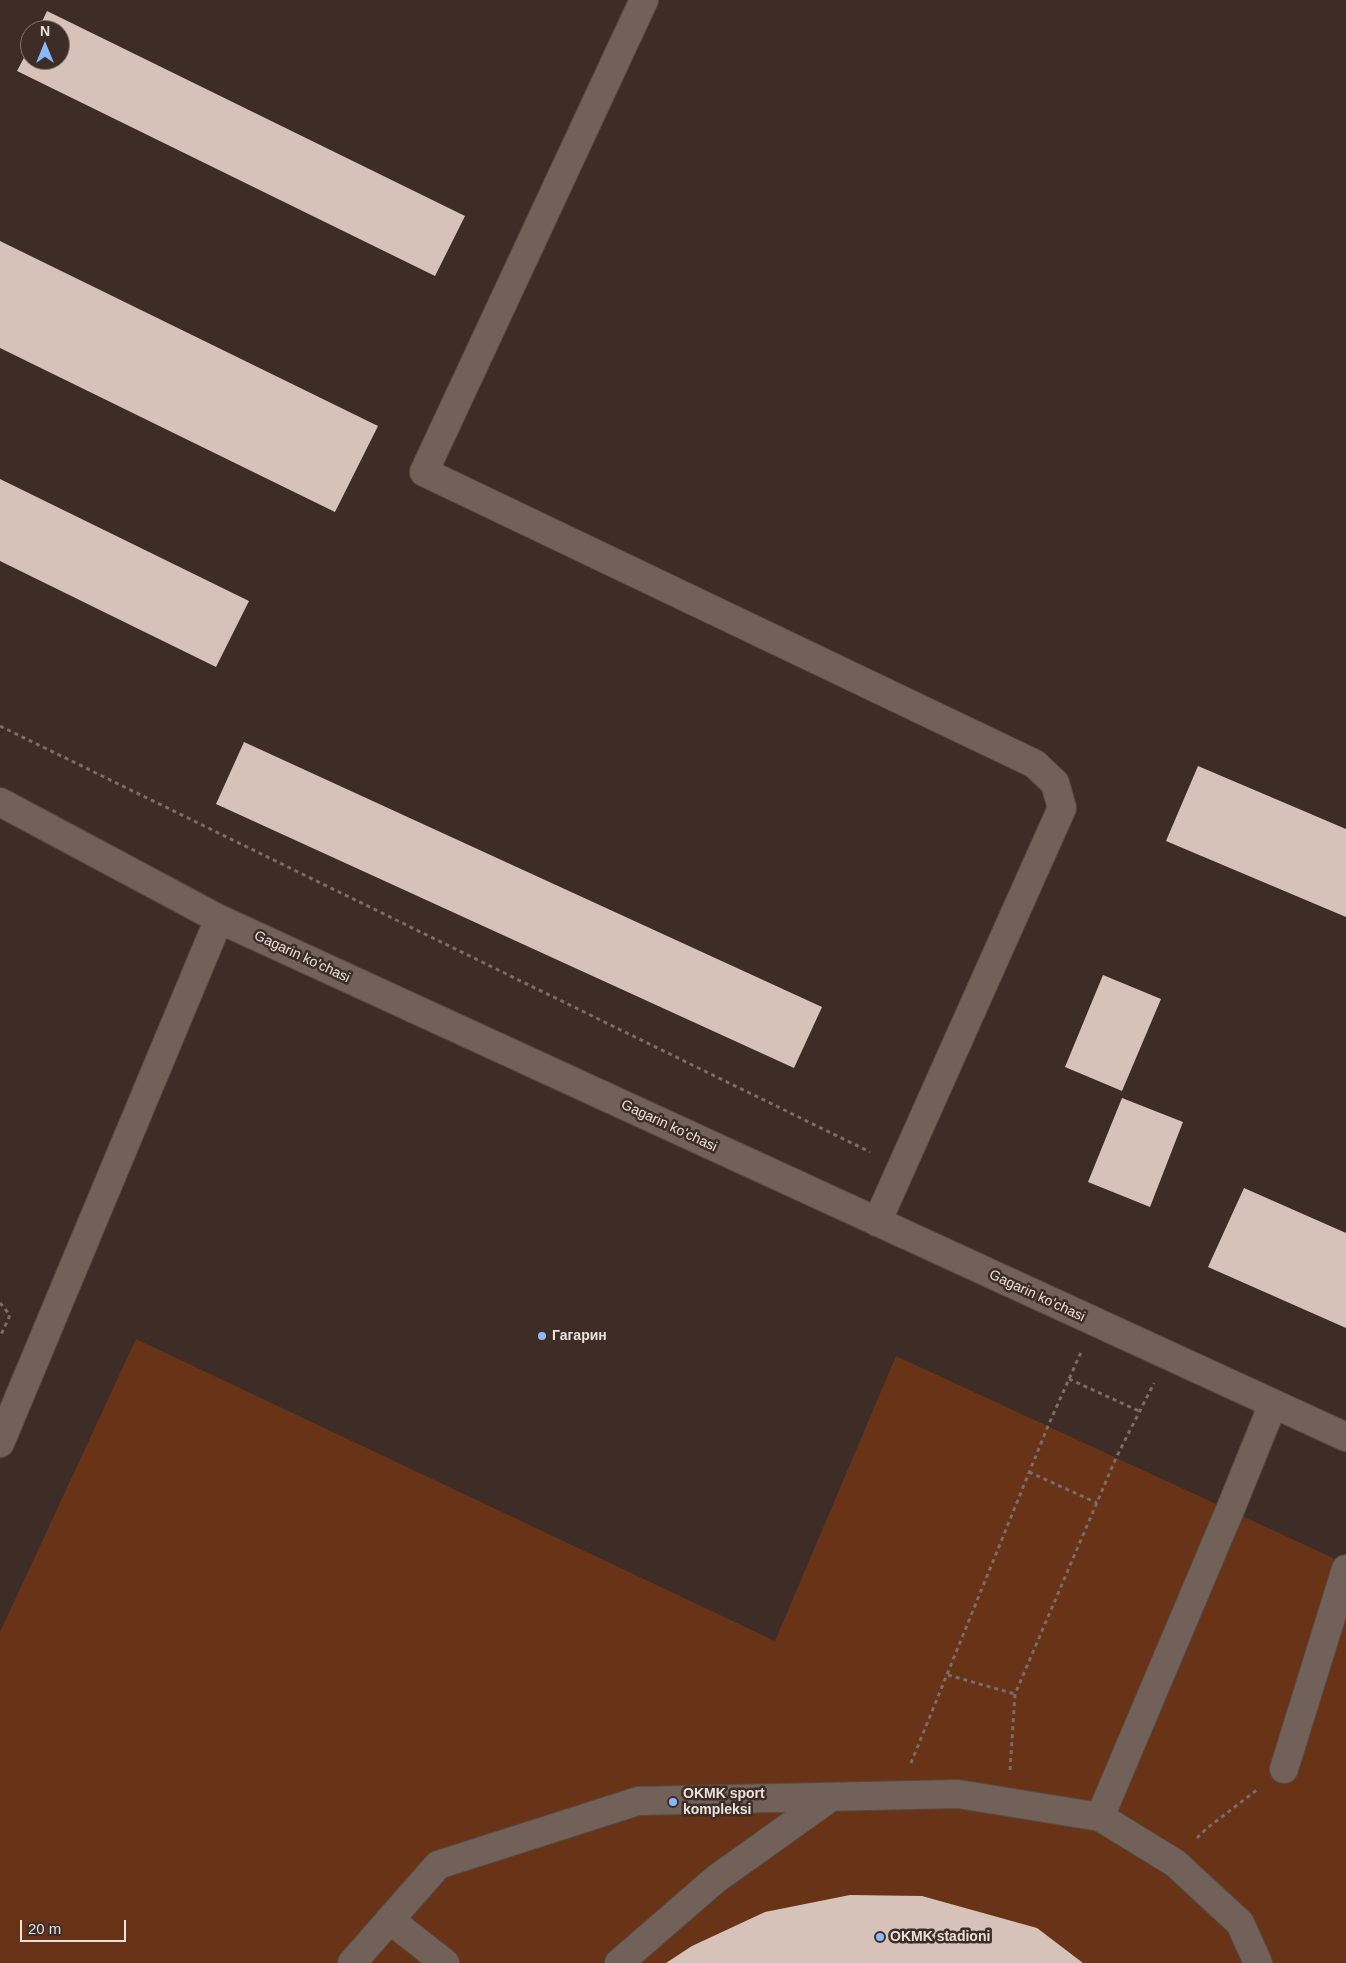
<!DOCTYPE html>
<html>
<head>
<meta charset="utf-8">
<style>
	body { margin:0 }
	#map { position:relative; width:1346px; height:1963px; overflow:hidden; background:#3d2d26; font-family:Helvetica,sans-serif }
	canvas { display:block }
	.north { position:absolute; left:20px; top:20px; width:50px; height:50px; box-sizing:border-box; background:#3d2d26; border:1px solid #83756f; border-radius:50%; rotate:0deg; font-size:14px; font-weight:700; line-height:20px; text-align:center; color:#ece1dc }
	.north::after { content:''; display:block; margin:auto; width:18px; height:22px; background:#8bbafc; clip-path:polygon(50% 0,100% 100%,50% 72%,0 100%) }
	.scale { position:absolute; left:20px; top:1920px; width:106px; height:22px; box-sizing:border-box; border:2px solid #ece1dc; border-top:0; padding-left:6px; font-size:15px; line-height:18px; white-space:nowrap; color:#ece1dc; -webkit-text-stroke:4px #3d2d26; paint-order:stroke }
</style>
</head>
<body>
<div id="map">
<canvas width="1346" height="1963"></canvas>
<div class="north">N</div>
<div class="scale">20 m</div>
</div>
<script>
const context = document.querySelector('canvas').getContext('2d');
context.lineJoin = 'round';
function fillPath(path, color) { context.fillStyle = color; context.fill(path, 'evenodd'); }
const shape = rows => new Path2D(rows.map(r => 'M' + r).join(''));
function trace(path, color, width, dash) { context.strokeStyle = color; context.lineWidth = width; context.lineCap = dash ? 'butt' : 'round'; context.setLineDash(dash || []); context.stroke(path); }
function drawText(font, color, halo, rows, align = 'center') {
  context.font = font + ' Helvetica,sans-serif'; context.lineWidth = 5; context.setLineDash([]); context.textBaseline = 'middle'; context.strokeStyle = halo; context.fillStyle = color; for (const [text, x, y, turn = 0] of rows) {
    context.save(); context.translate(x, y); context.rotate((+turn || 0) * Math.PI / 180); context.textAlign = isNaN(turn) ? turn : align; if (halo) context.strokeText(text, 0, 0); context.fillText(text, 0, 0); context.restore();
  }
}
fillPath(shape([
	[136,1339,775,1641,896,1356,1346,1564,1346,1963,0,1963,0,1632]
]), '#683316');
fillPath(shape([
	[47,11,465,216,435,276,17,71,30,46,30,60,60,60,60,30,38,30],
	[0,241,378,426,335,512,0,348],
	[0,479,249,601,216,667,0,561],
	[244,742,822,1007,794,1068,216,804],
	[1198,766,1346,829,1346,917,1166,841],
	[1103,975,1161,999,1122,1091,1065,1067],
	[1122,1098,1183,1122,1150,1207,1088,1182],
	[1244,1188,1346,1233,1346,1328,1208,1267],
	[850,1895,922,1896,1037,1928,1083,1963,666,1963,692,1946,765,1912]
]), '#d6c2b8');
const minor = shape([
	[644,0,424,472,1035,764,1055,783,1062,808,877,1222],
	[0,802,219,919,1346,1437],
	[0,1443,219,919],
	[1284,1769,1346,1569],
	[1100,1817,1230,1510,1273,1404],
	[390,1920,445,1963],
	[352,1963,438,1865,638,1801,958,1794,1100,1817,1175,1863,1240,1923,1258,1963],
	[619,1963,716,1879,831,1797]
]);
trace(minor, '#574b44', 30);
trace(shape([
	[0,726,870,1152],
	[0,1303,10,1315,0,1337],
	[1069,1379,1139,1411],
	[1029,1472,1097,1503],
	[948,1675,1015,1694],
	[911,1763,1048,1426,1082,1350],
	[1010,1770,1015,1694,1116,1458,1154,1383],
	[1197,1838,1206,1829,1258,1789]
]), '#7a6c66', 3, [4, 4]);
trace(minor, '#726158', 28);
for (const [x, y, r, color] of [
	[542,1336,5,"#8bbafc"],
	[673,1802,5,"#8bbafc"],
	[880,1937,5,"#8bbafc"]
]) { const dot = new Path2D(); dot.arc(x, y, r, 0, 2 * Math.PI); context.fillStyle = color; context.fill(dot); trace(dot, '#3d2d26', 2); }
drawText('14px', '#ece1dc', '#3d2d26', [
	["Gagarin ko'chasi",302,957,25],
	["Gagarin ko'chasi",669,1126,25],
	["Gagarin ko'chasi",1037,1296,25]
]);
drawText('bold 14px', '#ece1dc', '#3d2d26', [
	["Гагарин",552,1336],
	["OKMK sport",683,1794],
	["kompleksi",683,1810],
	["OKMK stadioni",890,1937]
], 'left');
</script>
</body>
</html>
